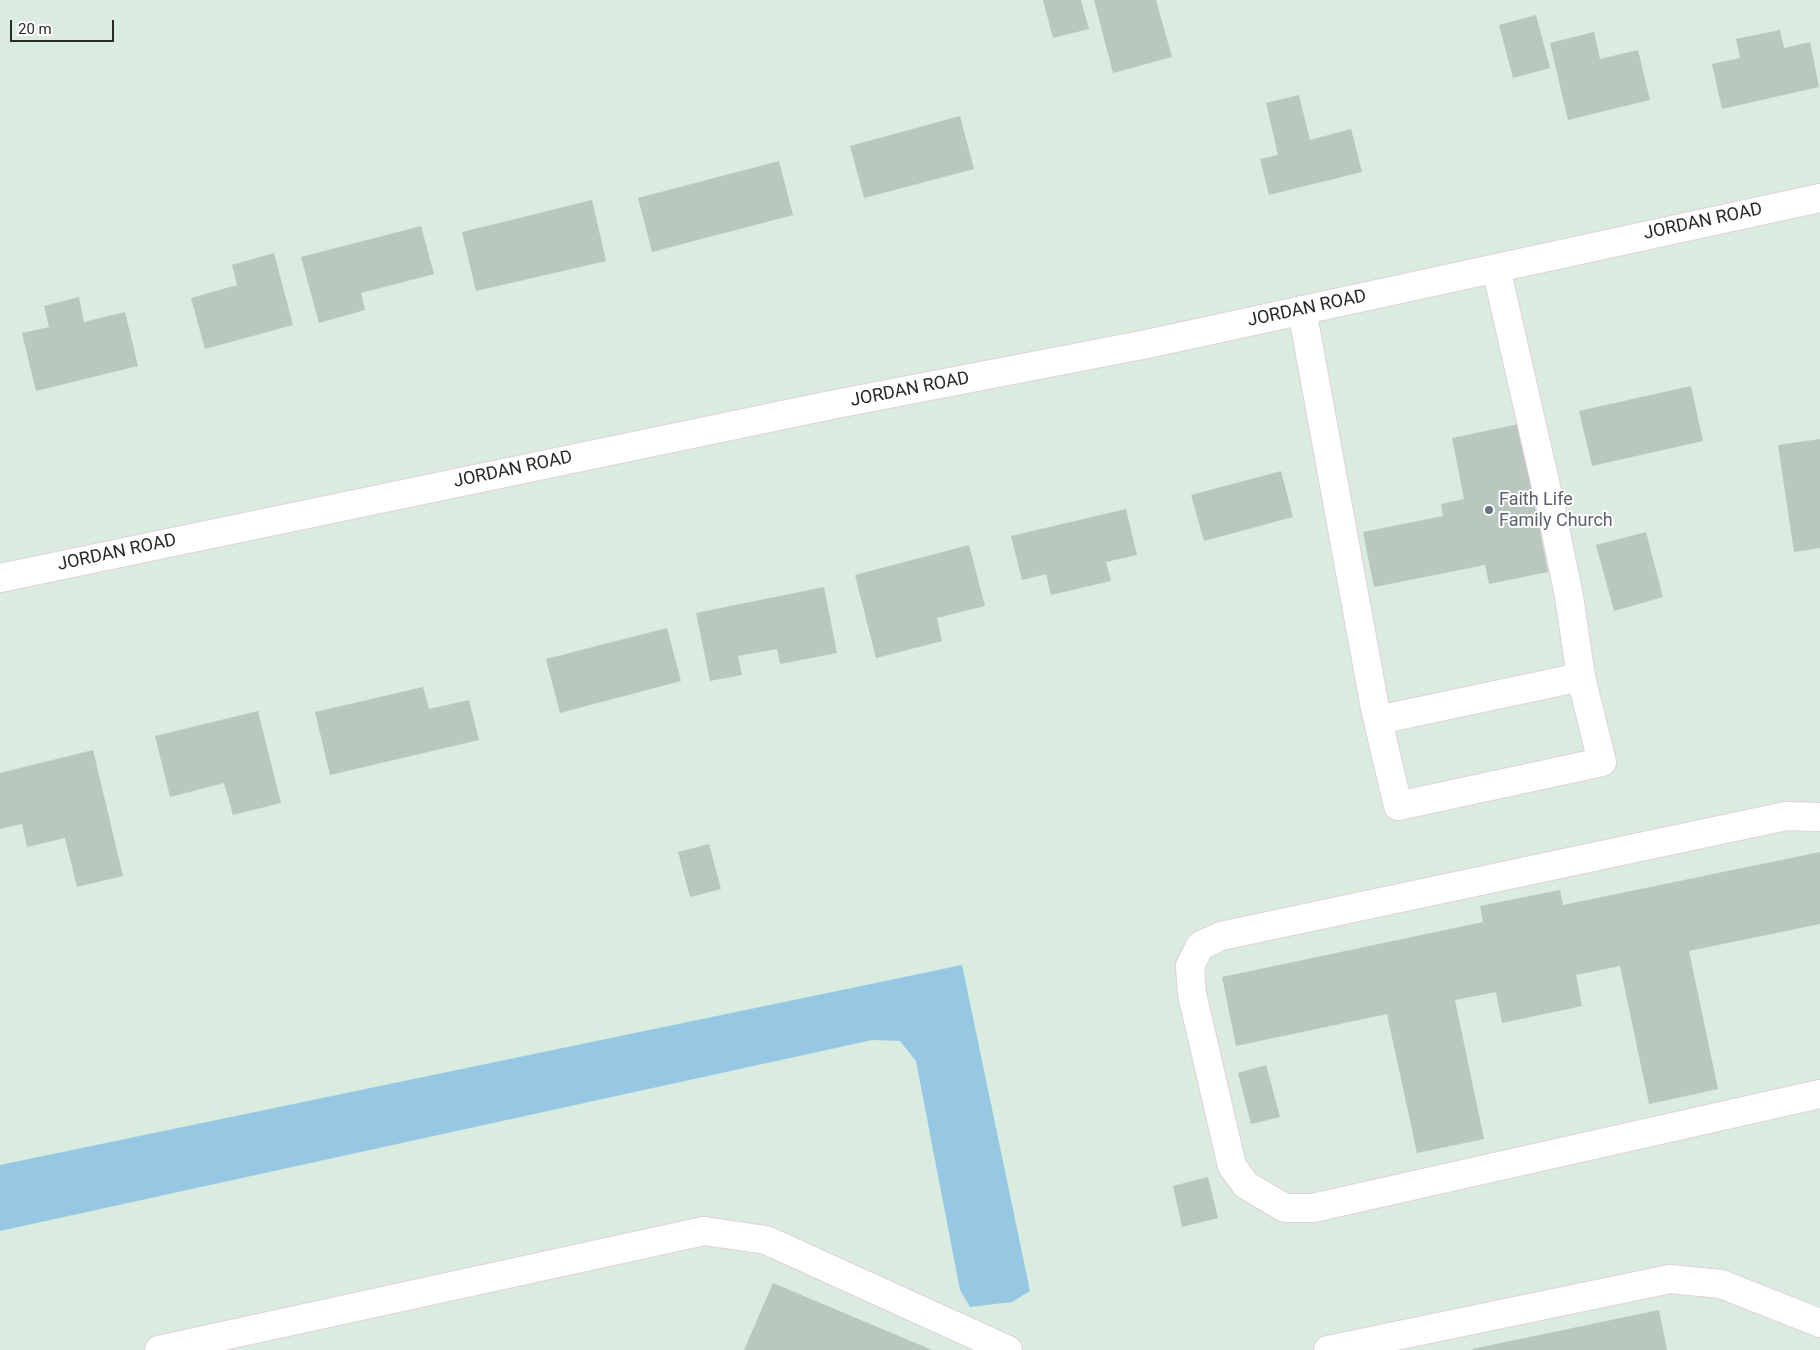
<!DOCTYPE html>
<html>
<head>
<meta charset="utf-8">
<style>
	body { margin:0 }
	#map { position:relative; width:1820px; height:1350px; overflow:hidden; background:#daebdf; font-family:Roboto,sans-serif }
	canvas { display:block }
	.scale { position:absolute; left:10px; top:20px; width:104px; height:22px; box-sizing:border-box; border:2px solid #292929; border-top:0; padding-left:6px; font-size:15px; line-height:18px; white-space:nowrap; color:#292929; -webkit-text-stroke:4px #fff; paint-order:stroke }
</style>
</head>
<body>
<div id="map">
<canvas width="1820" height="1350"></canvas>
<div class="scale">20 m</div>
</div>
<script>
const context = document.querySelector('canvas').getContext('2d');
context.lineJoin = 'round';
function fillPath(path, color) { context.fillStyle = color; context.fill(path, 'evenodd'); }
const shape = rows => new Path2D(rows.map(r => 'M' + r).join(''));
function trace(path, color, width, dash) { context.strokeStyle = color; context.lineWidth = width; context.lineCap = dash ? 'butt' : 'round'; context.setLineDash(dash || []); context.stroke(path); }
function drawText(font, color, halo, rows, align = 'center') {
  context.font = font + ' Roboto,sans-serif'; context.lineWidth = 4; context.setLineDash([]); context.textBaseline = 'middle'; context.strokeStyle = halo; context.fillStyle = color; for (const [text, x, y, turn = 0] of rows) {
    context.save(); context.translate(x, y); context.rotate((+turn || 0) * Math.PI / 180); context.textAlign = isNaN(turn) ? turn : align; if (halo) context.strokeText(text, 0, 0); context.fillText(text, 0, 0); context.restore();
  }
}
fillPath(shape([
	[962,965,1030,1291,1012,1302,970,1307,960,1290,916,1061,900,1041,872,1040,0,1231,0,1165]
]), '#96c8e3');
fillPath(shape([
	[1043,0,1081,0,1089,29,1053,38],
	[1094,0,1156,0,1172,57,1113,73],
	[1536,15,1550,68,1513,78,1499,25],
	[1780,30,1784,48,1810,42,1819,87,1722,109,1712,64,1740,58,1736,39],
	[1594,32,1600,59,1638,50,1650,100,1568,120,1550,43],
	[1299,95,1310,140,1351,129,1362,172,1269,195,1260,159,1278,155,1266,103],
	[960,116,974,169,864,198,850,146],
	[779,161,793,215,652,252,638,198],
	[592,200,606,261,476,291,462,232],
	[421,226,434,274,361,293,365,310,319,323,301,257],
	[274,253,293,325,205,349,191,298,237,285,232,265],
	[79,297,84,322,125,312,138,366,36,391,22,333,49,327,44,306],
	[1691,386,1703,441,1592,466,1579,411],
	[1519,424,1548,572,1489,584,1485,565,1374,587,1363,532,1443,516,1441,504,1464,499,1452,438],
	[1820,439,1820,548,1794,552,1778,445],
	[1281,471,1293,517,1204,541,1191,495],
	[1126,509,1137,555,1106,562,1111,581,1051,595,1046,574,1022,580,1011,536],
	[1646,532,1663,597,1614,611,1596,545],
	[969,545,985,606,937,618,942,641,876,658,855,575],
	[824,587,837,653,780,664,777,649,738,656,742,675,710,681,696,613],
	[667,628,681,681,560,713,546,659],
	[423,687,429,709,469,700,479,740,330,775,315,712],
	[258,711,281,803,233,815,224,783,170,797,155,736],
	[93,750,123,876,77,887,65,838,27,847,22,824,0,829,0,773],
	[709,844,721,889,690,897,678,852],
	[1820,852,1820,924,1689,951,1718,1089,1649,1104,1620,966,1576,975,1582,1006,1502,1023,1496,992,1455,1000,1484,1139,1417,1153,1387,1014,1236,1046,1222,977,1483,922,1480,906,1560,890,1563,905],
	[1266,1065,1280,1117,1251,1124,1238,1073],
	[1208,1177,1218,1218,1182,1227,1173,1186],
	[773,1283,932,1350,744,1350],
	[1659,1310,1667,1350,1473,1350,1472,1349]
]), '#bac7be');
const minor = shape([
	[1496,268,1550,504,1569,596,1581,677],
	[1302,310,1375,708,1398,806,1602,762,1581,677,1378,720],
	[0,578,831,405,1147,344,1820,198],
	[1820,817,1786,816,1221,936,1200,946,1190,966,1192,994,1232,1166,1246,1185,1285,1208,1313,1208,1820,1094],
	[159,1350,704,1231,766,1240,1008,1350],
	[1328,1350,1670,1279,1721,1284,1820,1323]
]);
trace(minor, '#e2d0d9', 30);
trace(minor, '#fff', 28);
for (const [x, y, r, color] of [
	[1489,510,5,"#6b7280"]
]) { const dot = new Path2D(); dot.arc(x, y, r, 0, 2 * Math.PI); context.fillStyle = color; context.fill(dot); trace(dot, '#fff', 2); }
drawText('18px', '#292929', '#fff', [
	["JORDAN ROAD",1703,222,-12],
	["JORDAN ROAD",1307,309,-12],
	["JORDAN ROAD",910,390,-11],
	["JORDAN ROAD",513,470,-12],
	["JORDAN ROAD",117,553,-12]
]);
drawText('18px', '#5b616d', '#fff', [
	["Faith Life",1499,500],
	["Family Church",1499,521]
], 'left');
</script>
</body>
</html>
